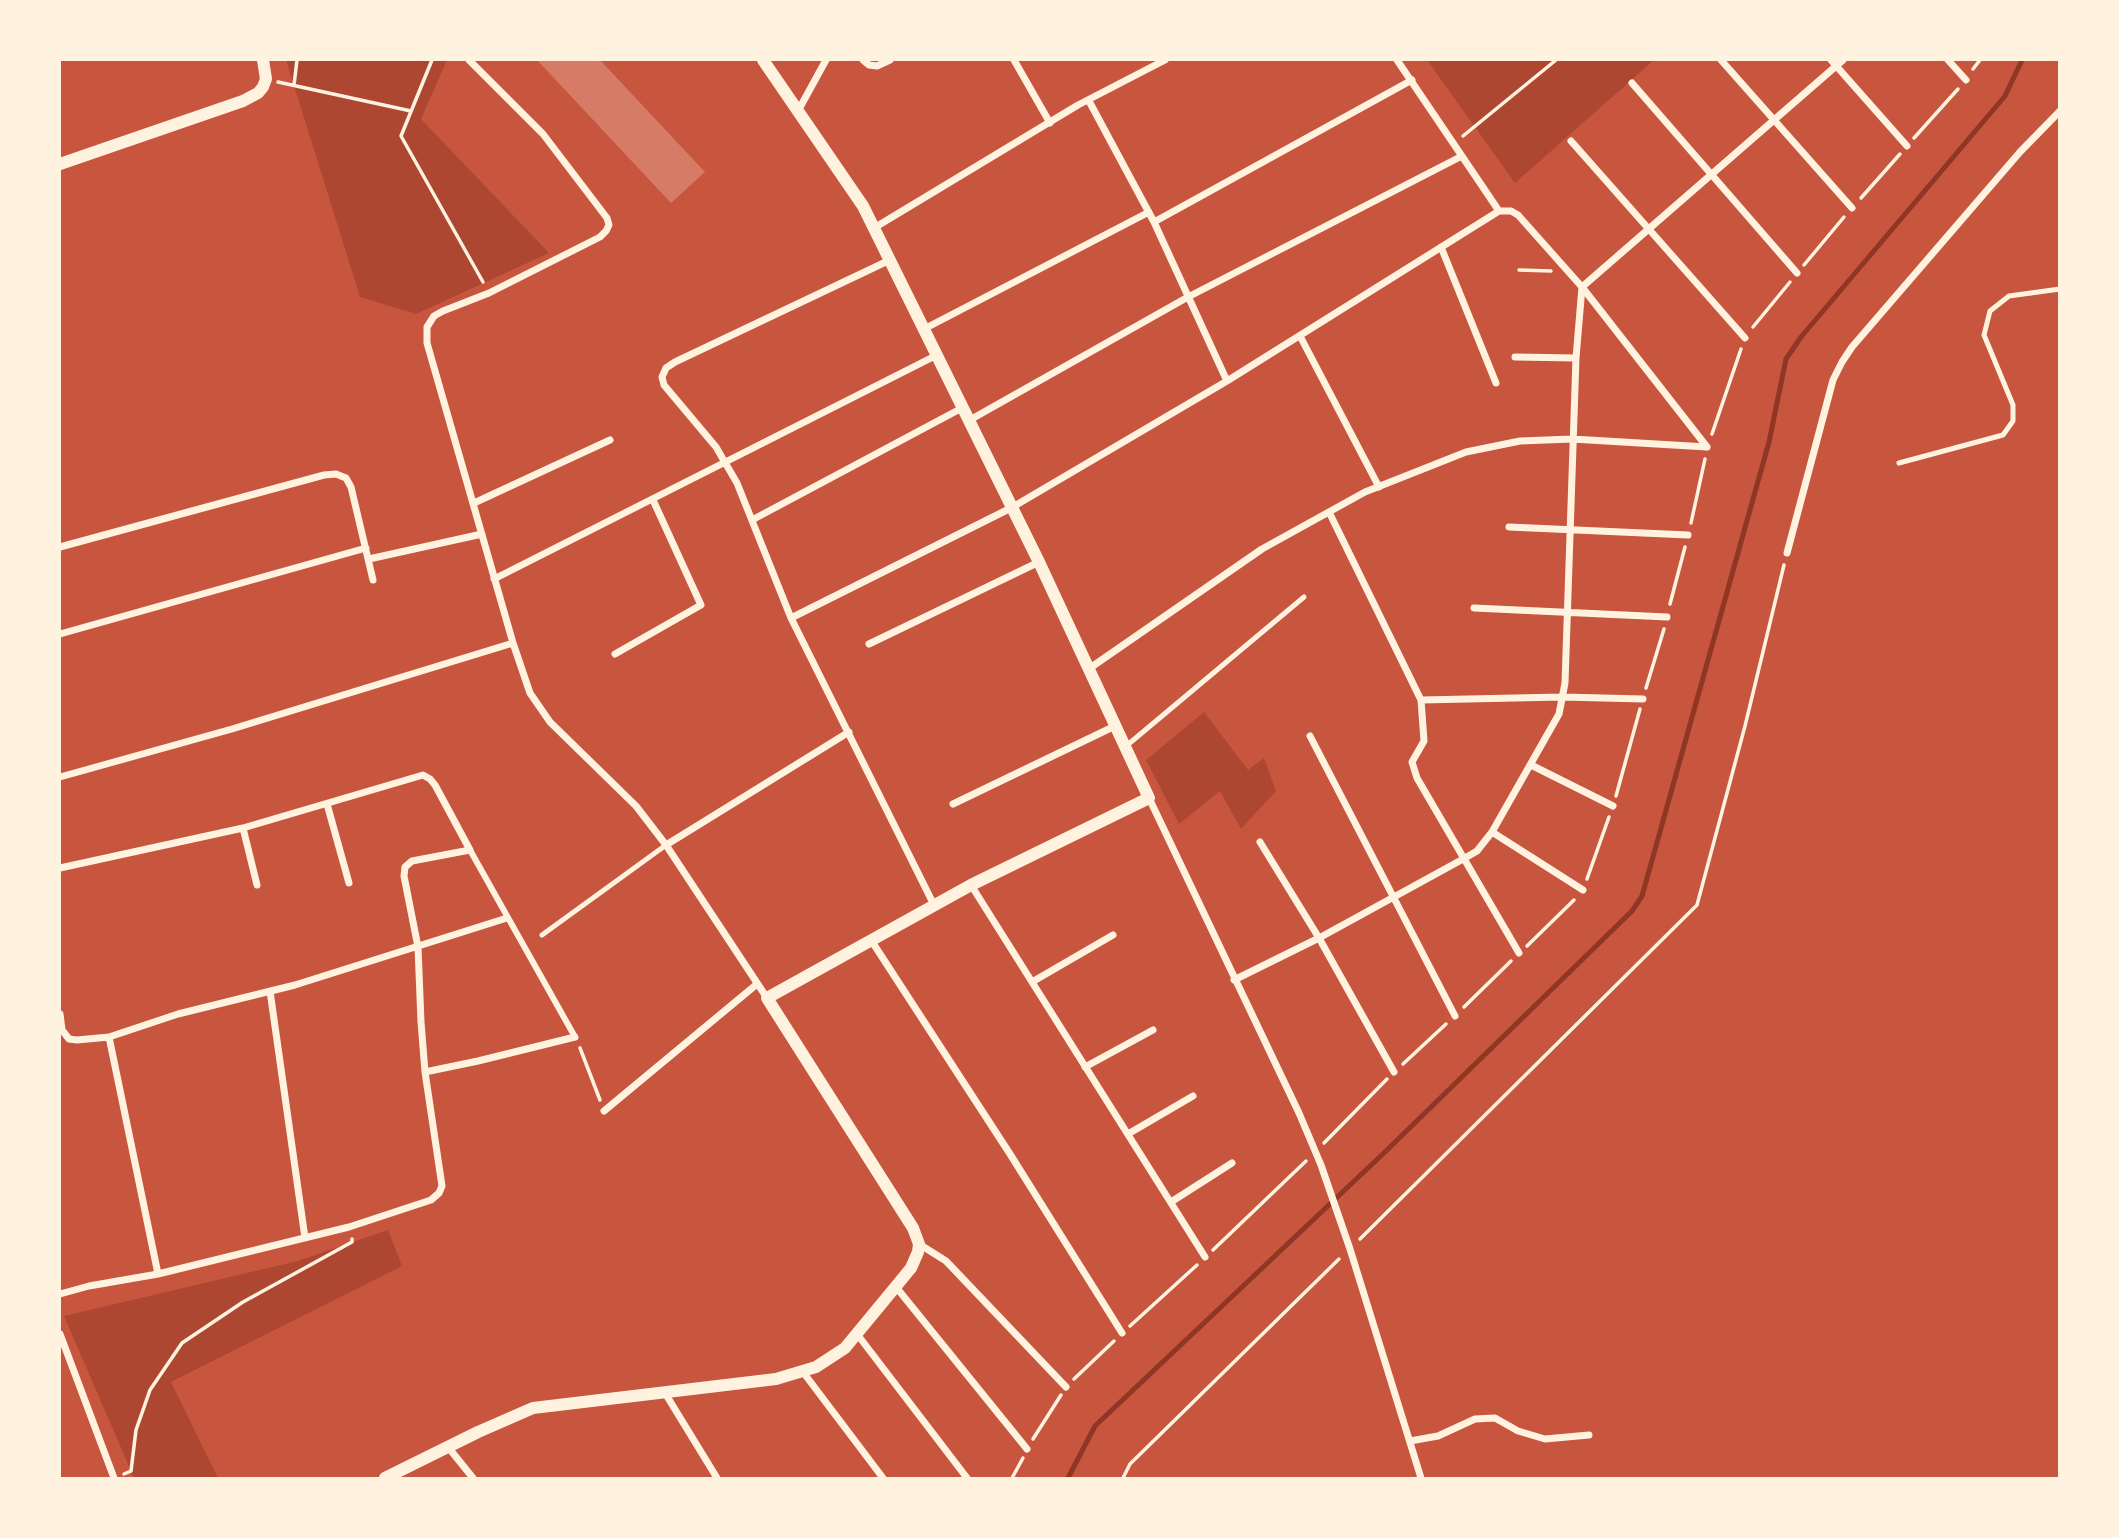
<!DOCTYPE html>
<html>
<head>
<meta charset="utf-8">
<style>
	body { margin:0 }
	#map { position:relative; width:2119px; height:1538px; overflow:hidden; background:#c8553d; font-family:Bitter,serif }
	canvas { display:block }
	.frame { position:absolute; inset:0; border:61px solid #fff3e0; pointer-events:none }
</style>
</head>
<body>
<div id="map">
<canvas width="2119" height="1538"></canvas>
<div class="frame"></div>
</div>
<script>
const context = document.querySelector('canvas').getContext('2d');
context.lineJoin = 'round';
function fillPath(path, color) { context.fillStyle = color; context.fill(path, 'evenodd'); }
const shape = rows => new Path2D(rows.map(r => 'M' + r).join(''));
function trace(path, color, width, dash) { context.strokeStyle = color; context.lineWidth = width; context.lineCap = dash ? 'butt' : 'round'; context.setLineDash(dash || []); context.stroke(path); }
fillPath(shape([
	[286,60,447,60,421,119,549,253,416,314,360,297],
	[1427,60,1654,60,1515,183],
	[1204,712,1248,770,1264,758,1276,791,1241,829,1220,791,1179,824,1146,760],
	[388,1230,402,1266,171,1382,218,1478,134,1478,64,1316,298,1261]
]), '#ae4732');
trace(shape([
	[1068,1478,1095,1426,1386,1151,1632,911,1642,896,1769,442,1786,359,1801,337,2005,96,2022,60]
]), '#8f3625', 5);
fillPath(shape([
	[537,60,600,60,705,172,671,203]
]), '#d67c66');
trace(shape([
	[432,60,401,136,483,282],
	[1973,69,1980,60],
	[278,82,411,111],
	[294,85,297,60],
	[1463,136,1556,60],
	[1914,138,1958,89],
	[1861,198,1900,154],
	[1804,265,1844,217],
	[1519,270,1551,271],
	[1753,327,1790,282],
	[1712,434,1741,349],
	[1691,523,1705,459],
	[1670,604,1685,547],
	[1646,688,1664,629],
	[1616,796,1640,709],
	[1587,879,1609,817],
	[1527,946,1574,900],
	[1464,1007,1511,961],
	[580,1048,600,1100],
	[1403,1064,1446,1024],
	[1324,1143,1387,1079],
	[1360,1239,1697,905,1745,726,1784,565],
	[1213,1250,1306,1161],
	[1130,1326,1197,1265],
	[1074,1379,1114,1341],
	[1033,1439,1061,1395],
	[124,1474,131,1471,136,1430,150,1390,182,1343,243,1302,352,1242,352,1239],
	[1012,1478,1023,1458],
	[1123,1478,1130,1464,1339,1259]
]), '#fff3e0', 3.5);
trace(shape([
	[1899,463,2003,435,2013,421,2013,405,1984,335,1990,311,2009,296,2060,289],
	[1125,747,1304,597],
	[542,935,666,845]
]), '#fff3e0', 5);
trace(shape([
	[470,850,575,1037]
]), '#fff3e0', 6);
trace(shape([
	[469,60,543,134,607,218,609,225,606,231,600,237,489,293,443,311,434,316,427,327,427,343,513,643,530,693,550,722,636,806,666,845,767,998],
	[863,60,869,65,877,66,890,60],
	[1014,60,1050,123],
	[1397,60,1499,211],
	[1721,60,1852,208],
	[1831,60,1907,146],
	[1948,60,1966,80],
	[1632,83,1797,273],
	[1089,101,1154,222,1227,381],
	[798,111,826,60],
	[1571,141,1745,338],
	[1499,211,1511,211,1518,215,1582,287,1707,447],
	[1154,222,1412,80],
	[874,228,1078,105,1165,60],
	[1441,247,1496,383],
	[890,260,675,362,666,368,662,377,664,385,716,447,737,483,791,618,934,905],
	[924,329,1149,212],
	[1300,336,1379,487],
	[1515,357,1576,358],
	[968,421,1188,297,1462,156],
	[474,503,610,440],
	[1329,512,1421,700,1424,741,1412,762,1417,778,1519,953],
	[752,520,962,408],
	[1509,527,1688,535],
	[60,547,324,475,336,474,346,478,351,487,373,580],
	[1787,553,1833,380,1842,362,1852,347,2020,152,2060,111],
	[369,559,482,534],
	[494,579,937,355],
	[1474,608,1667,617],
	[791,618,1011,508,1227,381,1499,211],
	[60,634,366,548],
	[869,644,1039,562],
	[615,654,701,605,653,500],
	[1090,668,1262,549,1365,492,1466,452,1520,441,1572,439,1707,447],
	[1421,700,1562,697,1643,699],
	[1310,736,1455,1016],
	[1531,765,1613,806],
	[60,777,232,729,513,643],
	[1149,798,1299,1113,1321,1165,1350,1249,1421,1478],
	[327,804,349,883],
	[953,804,1115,726],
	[243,828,257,885],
	[1492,832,1583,890],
	[1260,842,1319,938,1394,1072],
	[666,845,849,732],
	[60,868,243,828,423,775,430,779,435,785,470,850,412,861,405,867,404,876,418,947,421,1022,425,1072,442,1186,439,1193,431,1200,349,1227,158,1274,89,1286,60,1294],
	[971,885,1205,1257],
	[871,940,1010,1154,1122,1333],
	[1234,980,1319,938,1465,858,1477,851,1492,832,1559,714,1565,683,1576,358,1582,287,1843,60],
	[1032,982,1113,935],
	[270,991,305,1238],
	[60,1014,62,1030,69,1039,77,1040,109,1037,178,1014,295,985,507,918],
	[109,1037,158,1274],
	[1085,1067,1153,1030],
	[425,1072,478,1061,575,1037],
	[604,1111,757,984],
	[1128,1134,1193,1096],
	[1171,1202,1232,1163],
	[919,1244,946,1261,1066,1387],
	[896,1287,1027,1449],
	[60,1334,114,1478],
	[857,1334,967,1478],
	[803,1372,883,1478],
	[665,1393,717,1478],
	[1410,1441,1438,1436,1475,1419,1495,1418,1518,1431,1545,1439,1589,1435],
	[448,1447,473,1478]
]), '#fff3e0', 7);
trace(shape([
	[60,164,243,101,258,93,263,87,266,79,263,60],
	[385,1478,478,1432,533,1408,776,1379,816,1367,845,1348,911,1268,918,1252,919,1244,913,1228,767,998,971,885,1149,798,1039,562,863,206,763,60]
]), '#fff3e0', 12);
</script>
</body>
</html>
